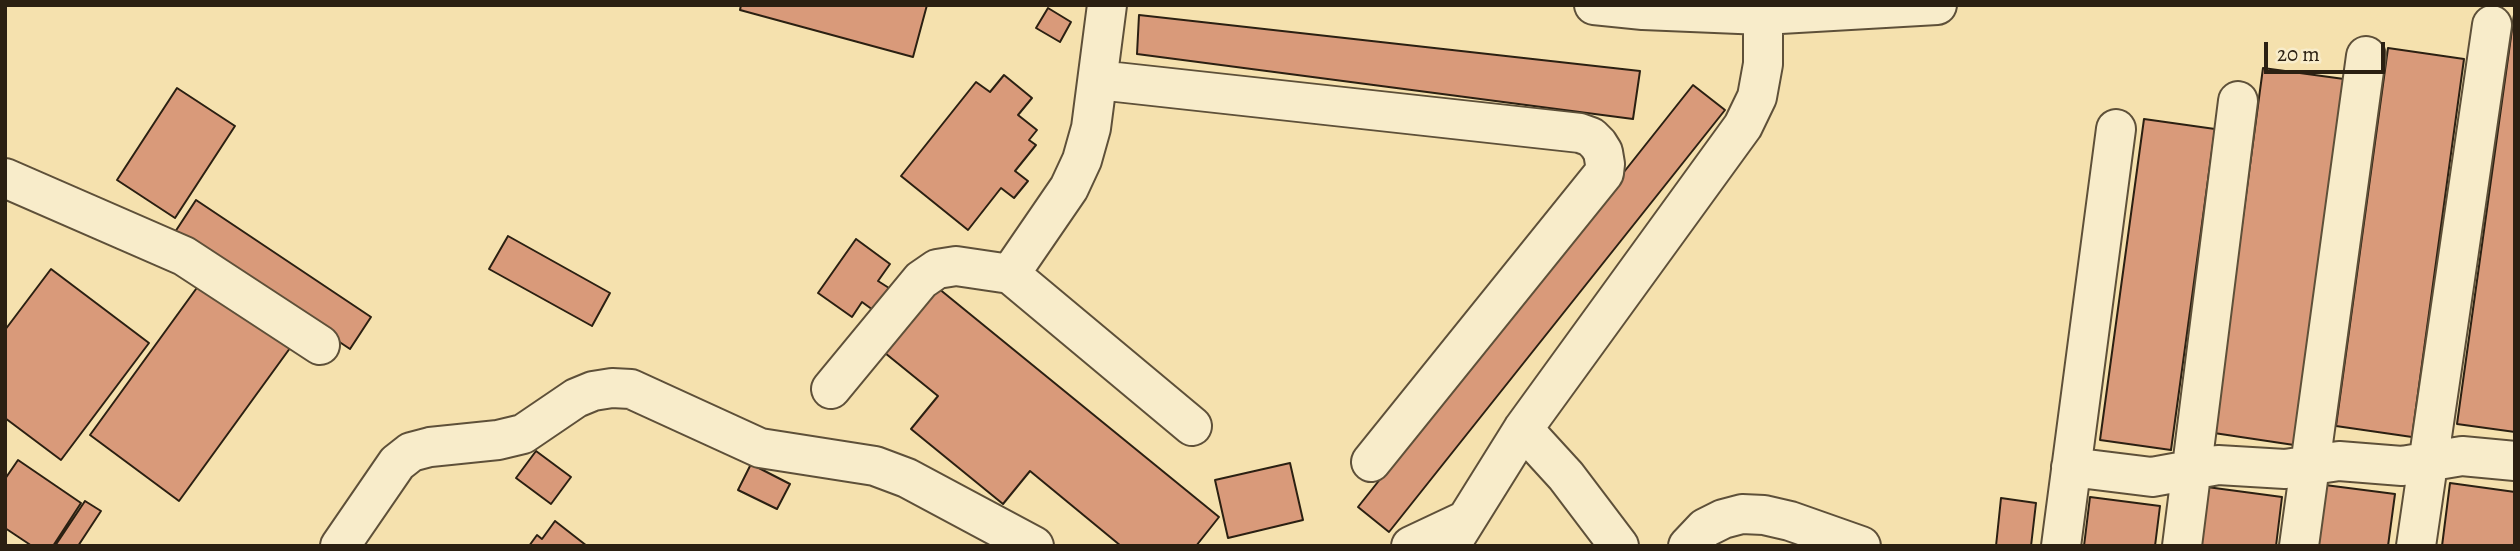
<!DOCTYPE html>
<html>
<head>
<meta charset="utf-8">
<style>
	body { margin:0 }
	#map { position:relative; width:2520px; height:551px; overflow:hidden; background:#f5e1ae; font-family:Alegreya,serif }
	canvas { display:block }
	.frame { position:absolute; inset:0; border:7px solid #2b2012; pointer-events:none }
	.scale { position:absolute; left:2264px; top:42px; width:121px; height:32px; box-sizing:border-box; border:4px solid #2b2012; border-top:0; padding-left:9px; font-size:21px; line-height:24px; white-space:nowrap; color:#2b2012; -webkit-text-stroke:5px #f8ecca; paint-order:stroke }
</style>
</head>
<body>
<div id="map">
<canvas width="2520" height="551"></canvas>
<div class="frame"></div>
<div class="scale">20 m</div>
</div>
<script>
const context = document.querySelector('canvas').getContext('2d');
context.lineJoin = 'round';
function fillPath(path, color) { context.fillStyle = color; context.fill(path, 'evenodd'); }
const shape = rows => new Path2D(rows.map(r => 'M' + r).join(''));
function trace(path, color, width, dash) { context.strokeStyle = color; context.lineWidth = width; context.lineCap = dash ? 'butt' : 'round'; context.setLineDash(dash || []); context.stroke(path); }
const building = shape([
	[741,5,927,5,913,57,740,10,741,5],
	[1048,8,1071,22,1060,42,1036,28,1048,8],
	[1139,15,1640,71,1633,119,1137,54,1139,15],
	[2514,15,2515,15,2515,432,2457,424,2514,15],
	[2388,48,2464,59,2412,437,2336,426,2388,48],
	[2263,68,2344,79,2294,445,2214,433,2263,68],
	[1004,75,1032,98,1018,115,1037,130,1029,140,1036,145,1015,171,1028,181,1014,198,1001,188,968,230,901,176,976,82,990,92,1004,75],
	[1693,85,1725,110,1389,532,1358,507,1693,85],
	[177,88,235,126,175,218,117,180,177,88],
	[2144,119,2215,129,2171,450,2100,440,2144,119],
	[196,200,371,317,350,349,175,232,196,200],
	[508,236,610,293,592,326,489,269,508,236],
	[856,239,890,264,878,281,889,288,873,310,862,302,852,317,818,293,856,239],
	[51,269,149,343,61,460,5,418,5,330,51,269],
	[204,278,293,344,179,501,90,435,204,278],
	[938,288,1219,517,1196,546,1121,546,1030,471,1003,504,911,429,938,396,885,353,938,288],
	[536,451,571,477,551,504,516,478,536,451],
	[18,460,81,503,53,546,32,546,5,528,5,479,18,460],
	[1290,463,1303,520,1228,538,1215,480,1290,463],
	[751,464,790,484,777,509,738,490,751,464],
	[2450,483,2515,492,2515,546,2442,546,2450,483],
	[2325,485,2395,494,2388,546,2317,546,2325,485],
	[2207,487,2282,497,2276,546,2200,546,2207,487],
	[2090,497,2160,506,2155,546,2084,546,2090,497],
	[2001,498,2036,503,2031,546,1996,546,2001,498],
	[85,501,101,511,78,546,55,546,85,501],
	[555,521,587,546,529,546,537,535,542,539,555,521]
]);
fillPath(building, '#d99a7a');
trace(building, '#2b2012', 2);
const minor = shape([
	[1594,5,1643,10,1763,15,1937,5],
	[1098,80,1580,133,1591,137,1598,144,1603,152,1605,164,1604,173,1371,462],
	[5,178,184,256,320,345],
	[1010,274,1069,188,1082,160,1091,128,1107,5],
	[831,389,921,280,937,269,956,266,1010,274,1192,426],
	[1523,429,1566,476,1619,546],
	[2071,467,2152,477,2218,465,2285,469,2339,461,2402,466,2462,456,2515,461],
	[340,546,397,463,411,452,430,447,498,440,523,434,576,398,593,391,612,388,631,389,760,448,875,466,907,478,1034,546],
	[1411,546,1462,522],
	[1450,546,1523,429,1743,126,1757,97,1763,64,1763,15],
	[1688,546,1705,528,1723,519,1742,514,1764,515,1790,521,1861,546],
	[2061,546,2116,129],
	[2182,546,2238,101],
	[2299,546,2366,56],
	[2416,546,2492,25]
]);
trace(minor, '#5e5039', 42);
trace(minor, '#f8ecca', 38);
</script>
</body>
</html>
